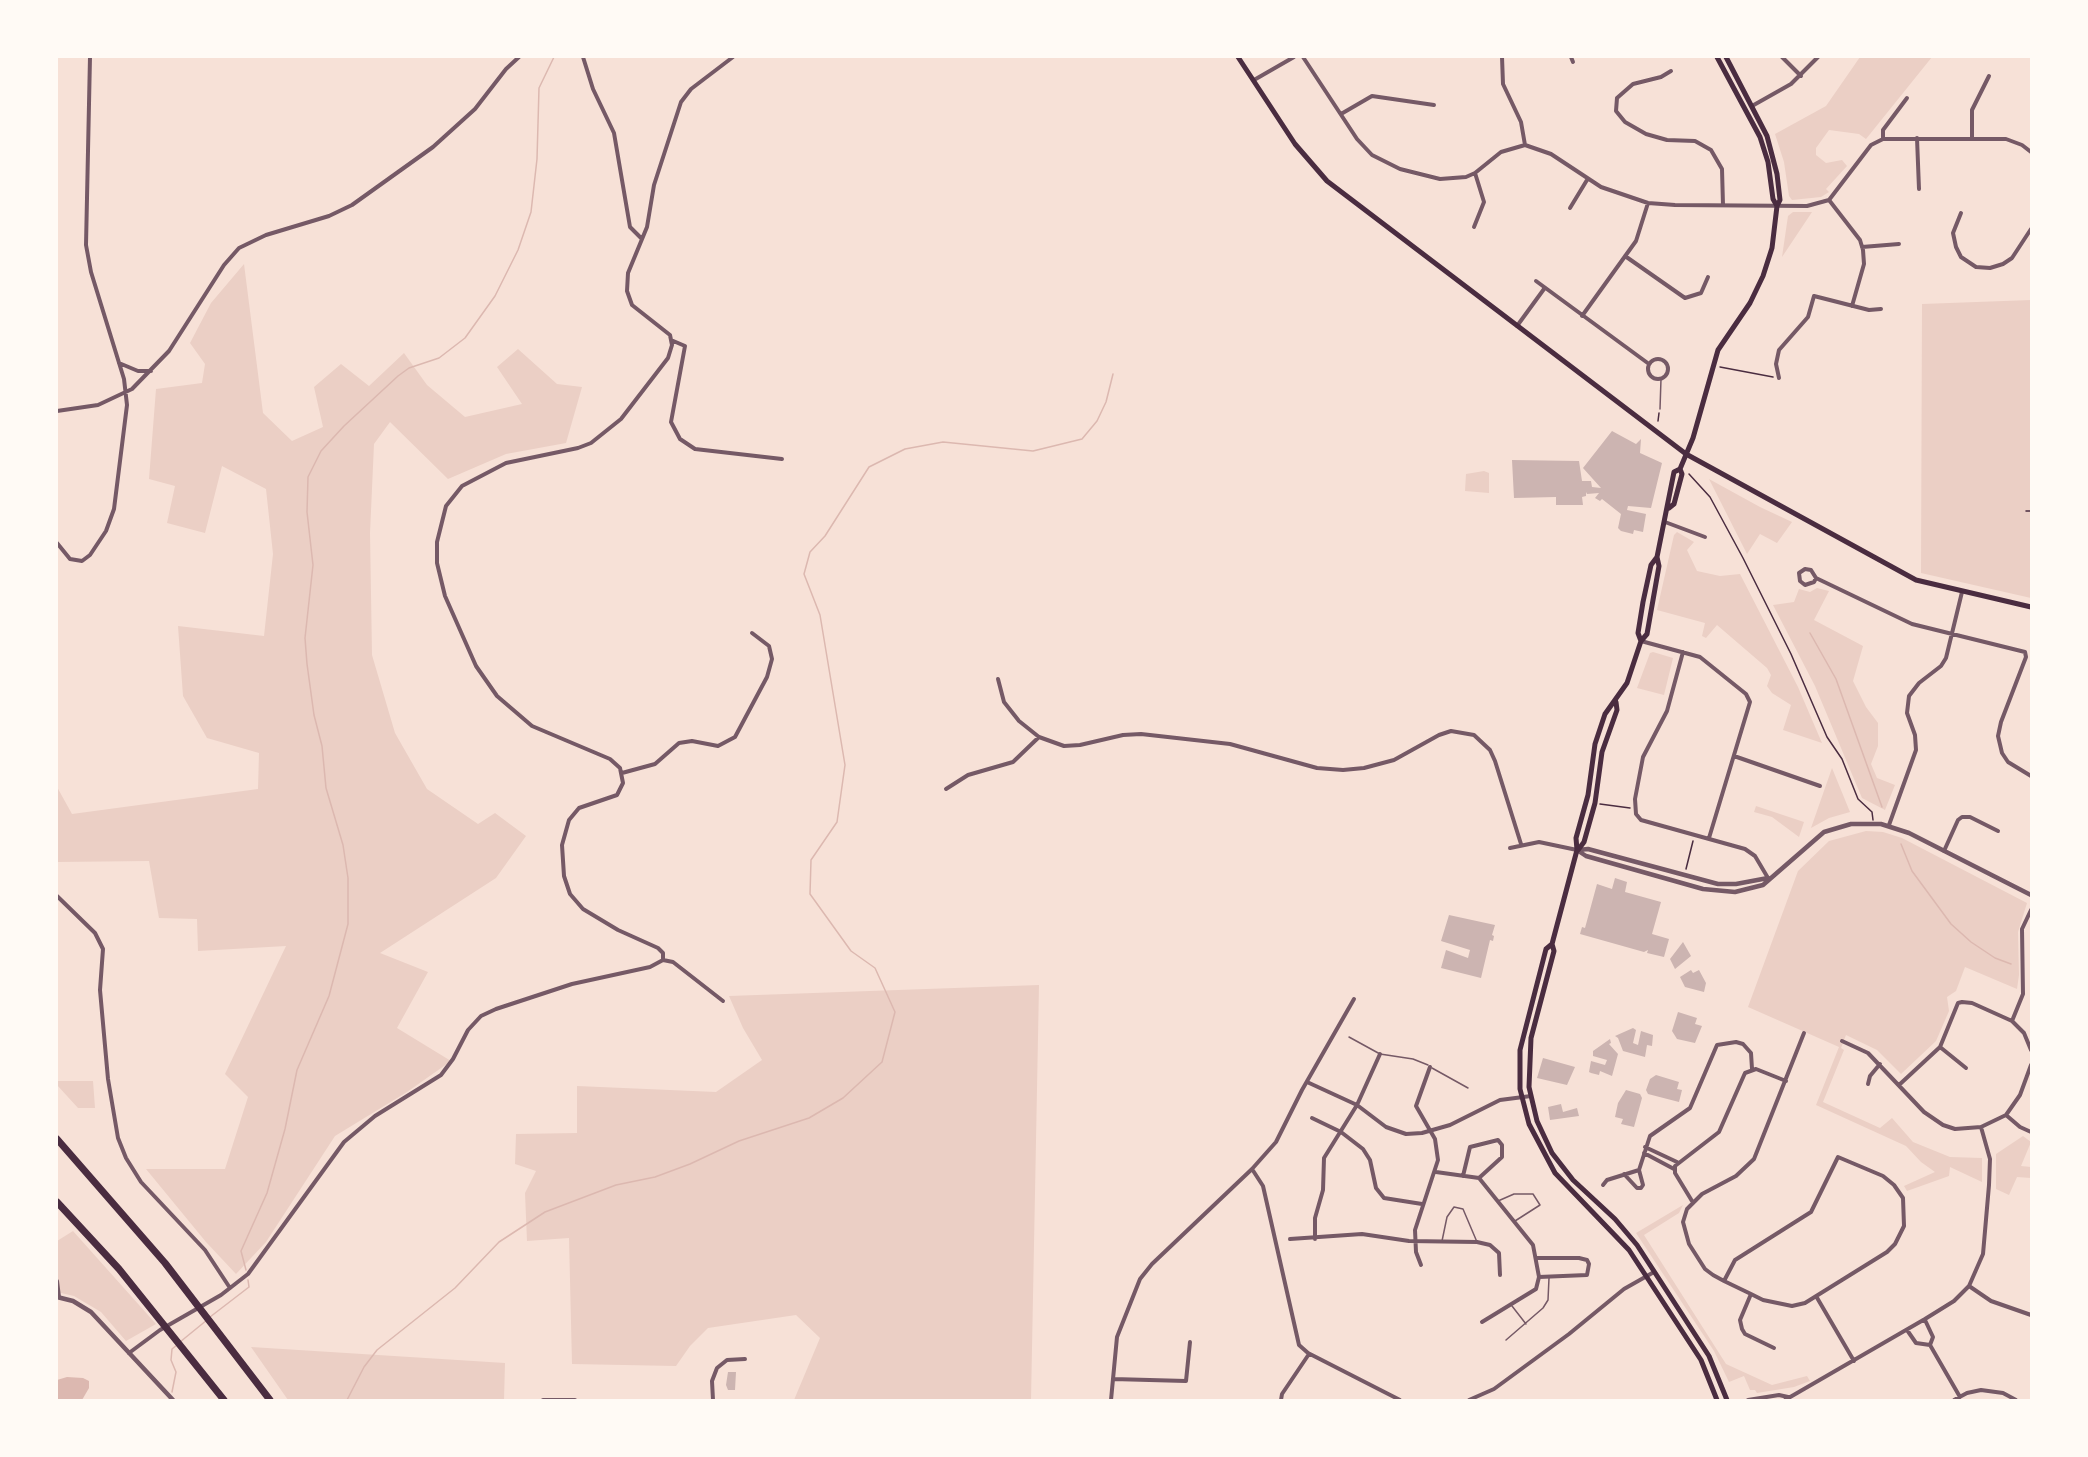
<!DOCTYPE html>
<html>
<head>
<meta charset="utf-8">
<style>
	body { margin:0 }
	#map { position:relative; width:2088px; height:1457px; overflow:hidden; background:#f7e1d7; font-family:Rubik,sans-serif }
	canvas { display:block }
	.frame { position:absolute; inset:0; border:58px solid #fffaf5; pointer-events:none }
</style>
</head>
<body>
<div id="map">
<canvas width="2088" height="1457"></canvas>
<div class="frame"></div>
</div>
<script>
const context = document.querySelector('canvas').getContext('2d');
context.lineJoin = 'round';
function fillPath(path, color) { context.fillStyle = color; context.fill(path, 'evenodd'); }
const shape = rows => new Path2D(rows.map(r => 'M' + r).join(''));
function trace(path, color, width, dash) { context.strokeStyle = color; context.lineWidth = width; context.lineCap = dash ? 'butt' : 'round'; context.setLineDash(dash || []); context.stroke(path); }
fillPath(shape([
	[1860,57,1932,57,1866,139,1859,134,1829,130,1816,148,1816,155,1826,163,1842,160,1847,166,1826,189,1829,192,1821,197,1792,200,1789,196,1784,162,1775,134,1826,106],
	[1793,212,1812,212,1782,257,1788,216],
	[244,264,263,413,292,441,323,427,314,387,341,364,369,386,404,353,427,385,465,417,522,404,497,367,518,349,557,384,582,387,566,443,506,454,448,479,390,422,374,444,370,533,372,655,395,733,427,789,478,824,495,813,526,836,496,878,380,953,428,972,397,1028,451,1061,407,1092,335,1136,266,1242,236,1274,206,1242,146,1169,225,1169,248,1097,225,1074,286,946,198,951,197,919,159,918,149,861,57,862,57,787,72,814,258,789,259,753,207,738,183,696,178,626,264,636,273,554,266,489,222,466,205,533,167,523,175,486,149,479,156,389,202,383,205,364,190,343,211,303],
	[2031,300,2031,598,1921,573,1922,304],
	[1484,471,1489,473,1489,493,1465,491,1466,474],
	[1709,479,1760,507,1792,522,1777,543,1760,534,1747,554],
	[1677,532,1694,542,1687,550,1697,571,1720,576,1740,574,1798,687,1822,743,1783,730,1791,705,1772,693,1767,686,1771,675,1767,668,1717,625,1706,638,1702,636,1705,623,1657,610,1674,535],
	[1817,588,1829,591,1814,620,1863,646,1853,681,1866,707,1878,723,1878,746,1871,764,1877,778,1895,785,1885,810,1862,798,1815,686,1773,605,1794,602,1799,589,1810,592],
	[1653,652,1673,658,1664,695,1637,688,1650,653],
	[1832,768,1850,812,1829,818,1811,828],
	[1756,806,1804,822,1799,837,1772,817,1754,812],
	[1866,831,1883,832,1902,838,2027,903,2018,932,2019,975,2017,989,1965,967,1956,991,1947,997,1949,1011,1936,1041,1901,1074,1877,1050,1846,1035,1841,1048,1844,1050,1823,1102,1880,1128,1892,1118,1913,1142,1950,1157,1982,1158,1982,1182,1950,1167,1949,1176,1907,1191,1904,1186,1935,1172,1921,1162,1906,1146,1816,1105,1839,1047,1748,1007,1798,871,1829,841],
	[1039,985,1031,1400,794,1400,820,1338,796,1315,708,1328,690,1346,676,1366,572,1364,569,1238,527,1241,525,1193,536,1171,515,1164,516,1134,577,1133,577,1086,716,1092,762,1060,743,1028,729,996],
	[57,1081,93,1081,95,1108,78,1108,57,1085],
	[2023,1136,2031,1142,2021,1166,2031,1167,2031,1178,2017,1177,2009,1195,1996,1189,1996,1154],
	[1683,1205,1679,1213,1644,1235,1726,1364,1772,1385,1807,1376,1810,1381,1794,1387,1757,1393,1755,1390,1750,1390,1744,1376,1729,1382,1714,1351,1636,1233],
	[73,1231,156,1324,126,1341,101,1312,74,1296,57,1292,57,1241],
	[251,1347,505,1363,504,1400,288,1400]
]), '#ebcfc5');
fillPath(shape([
	[67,1377,83,1378,89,1381,89,1388,82,1400,57,1400,57,1380]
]), '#dcb8b0');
trace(shape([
	[1810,633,1836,679,1882,807],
	[1901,844,1912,871,1951,924,1971,942,1995,958,2011,964],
	[246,1270,241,1251,267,1193,285,1129,297,1070,329,996,348,924,348,878,343,845,326,788,322,746,314,715,307,664,305,638,313,565,307,512,308,477,321,451,344,426,398,376,409,368,439,358,465,338,495,296,518,250,531,212,537,159,539,88,554,57],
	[210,1317,249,1287,248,1280],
	[180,1342,207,1320],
	[172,1392,176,1372,171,1360,172,1349,177,1345],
	[347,1400,364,1367,377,1350,455,1288,499,1242,545,1212,616,1185,655,1177,690,1164,739,1141,809,1118,843,1098,882,1062,895,1012,875,968,851,951,810,894,811,860,837,822,845,765,820,615,804,574,810,552,825,536,869,467,905,449,943,442,1033,451,1082,439,1097,421,1106,402,1113,374]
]), '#dcb8b0', 1.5);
fillPath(shape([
	[1612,431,1636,444,1641,439,1640,453,1662,463,1651,508,1628,506,1627,510,1646,514,1643,532,1634,530,1633,534,1621,531,1618,528,1621,514,1602,499,1600,501,1595,498,1599,493,1587,494,1586,492,1586,496,1582,497,1583,505,1556,505,1556,497,1514,498,1512,460,1579,461,1582,481,1591,481,1592,487,1601,488,1583,468],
	[1615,878,1627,882,1625,892,1661,902,1652,934,1669,939,1664,957,1647,953,1648,950,1644,952,1580,934,1582,927,1585,928,1597,884,1612,889],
	[1449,915,1495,925,1492,935,1494,936,1493,941,1490,940,1481,978,1441,968,1446,950,1468,958,1470,950,1441,941],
	[1683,942,1691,956,1675,969,1670,959],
	[1691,970,1693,973,1699,970,1706,983,1704,992,1685,987,1680,977],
	[1678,1012,1697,1018,1695,1024,1702,1026,1695,1043,1677,1039,1672,1031],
	[1633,1028,1636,1030,1633,1043,1638,1045,1641,1031,1653,1035,1652,1046,1647,1045,1645,1057,1623,1051,1618,1038,1615,1036],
	[1610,1039,1611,1043,1609,1044,1618,1054,1612,1076,1600,1071,1599,1075,1591,1073,1589,1072,1591,1061,1605,1065,1607,1060,1593,1056,1593,1051],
	[1543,1058,1575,1067,1567,1085,1537,1078],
	[1656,1075,1679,1082,1677,1089,1682,1090,1679,1102,1648,1094,1646,1090,1650,1079],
	[1626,1090,1640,1094,1642,1098,1634,1127,1621,1124,1623,1119,1615,1117,1618,1103],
	[1561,1104,1563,1112,1577,1108,1579,1116,1550,1120,1548,1107],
	[728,1372,736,1372,735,1390,728,1390,726,1385]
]), '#ccb4b1');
trace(shape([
	[1720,367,1773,377],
	[1658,421,1659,413],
	[1689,474,1710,497,1743,558,1791,654,1827,737,1842,759,1858,799,1872,812,1873,820],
	[2026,511,2031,511],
	[1600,804,1630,808],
	[1686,869,1693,841]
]), '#4a2c40', 1.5);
trace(shape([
	[1660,409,1661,379],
	[1349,1037,1380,1054,1413,1059,1428,1065],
	[1432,1068,1468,1088],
	[1498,1201,1514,1194,1533,1194,1540,1205,1515,1221],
	[1442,1241,1447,1217,1454,1207,1463,1209,1477,1242],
	[1512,1306,1526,1324],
	[1506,1340,1543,1308,1548,1300,1549,1278]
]), '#755966', 1.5);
trace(shape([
	[583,57,593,89,614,133,630,227,642,239],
	[1303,57,1357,139,1372,155,1400,169,1440,179,1466,177,1475,173,1501,152,1525,145,1551,154,1601,187,1648,203,1675,205,1807,206,1829,200,1871,145,1883,139,2006,139,2022,145,2031,152],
	[1502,57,1503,84,1521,122,1525,145],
	[1571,57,1573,62],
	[1782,57,1801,76],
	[1671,71,1661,77,1633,84,1617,98,1616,111,1625,122,1646,134,1667,140,1695,141,1711,150,1722,169,1723,205],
	[1254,80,1294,57],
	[1752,106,1791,84,1818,57],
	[1341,114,1372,96,1434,105],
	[1917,138,1919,189],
	[1972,138,1972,110,1989,76],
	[1883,139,1883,130,1907,98],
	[1829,200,1860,240,1863,250,1864,264,1852,306],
	[1570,208,1587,180],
	[1961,213,1953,233,1956,247,1961,257,1976,267,1990,268,2003,264,2012,258,2031,229],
	[1474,227,1484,202,1475,173],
	[1862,247,1899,244],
	[1625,256,1685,298,1701,293,1708,277],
	[1536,281,1649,364],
	[1582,316,1636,241,1648,203],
	[1517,326,1544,289],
	[671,340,685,346,671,422,680,439,695,449,782,459],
	'1648 369a10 10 0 1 1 20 0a10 10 0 1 1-20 0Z',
	[119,363,138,371,151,371],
	[1779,378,1776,364,1779,350,1808,317,1814,296,1869,310,1881,309],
	[57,411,98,405,132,389,169,351,224,265,239,248,266,235,329,216,352,205,433,147,475,109,506,69,519,57],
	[1665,522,1705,537],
	[57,543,70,559,82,561,90,555,106,531,114,509,127,405,124,379,91,272,86,245,90,57],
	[1816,578,1814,582,1805,585,1800,581,1799,573,1805,569,1811,570,1816,578,1912,624,2025,652,2026,657,2001,722,1998,736,2002,753,2008,762,2031,776],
	[1641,641,1700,657,1746,694,1750,702,1709,838],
	[1683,652,1667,711,1643,757,1635,799,1636,814,1641,820,1745,849,1755,856,1768,878],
	[998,679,1004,702,1019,721,1039,737,1064,746,1080,745,1123,735,1141,734,1230,744,1317,768,1343,770,1364,768,1394,760,1439,735,1451,731,1474,735,1490,750,1495,761,1521,844],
	[1734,756,1820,786],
	[622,773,655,764,679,743,692,741,718,746,735,737,767,677,772,659,769,646,752,633],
	[946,789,968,775,1013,762,1039,737],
	[1889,825,1916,750,1915,735,1907,713,1909,696,1919,683,1941,666,1946,658,1962,592],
	[1510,848,1539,842,1577,850],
	[1944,851,1958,820,1962,817,1970,817,1998,831],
	[57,896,95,933,103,949,100,990,108,1079,118,1138,126,1158,141,1182,205,1250,230,1288],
	[663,960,663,953,658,948,618,930,583,909,570,894,564,876,562,845,569,820,579,808,617,795,623,783,620,768,610,759,532,726,497,696,476,666,445,596,437,563,437,542,446,506,462,486,506,463,578,448,591,443,621,419,668,358,672,345,670,335,632,305,627,291,628,273,647,227,654,185,681,102,691,89,733,57],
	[663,960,673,962,723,1001],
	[2012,1021,2023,994,2022,929,2031,910],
	[1842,1041,1868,1053,1924,1112,1943,1125,1955,1129,1981,1127,2006,1115,2020,1095,2031,1065],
	[1940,1047,1966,1068],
	[1307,1082,1357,1105,1386,1127,1406,1134,1422,1133,1450,1125,1500,1100,1531,1096],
	[1868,1084,1870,1076,1880,1064],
	[1899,1085,1940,1047,1958,1003,1962,1002,1972,1003,2012,1021,2024,1033,2031,1050],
	[2006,1115,2020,1127,2031,1132],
	[1312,1118,1341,1132,1363,1149,1370,1160,1376,1188,1384,1198,1422,1204],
	[1645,1147,1677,1162],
	[1644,1153,1674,1169],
	[1252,1169,1263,1186,1299,1345,1308,1353,1400,1400],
	[1436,1172,1479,1178,1533,1245,1539,1277,1536,1289,1482,1322],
	[1624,1174,1637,1188,1641,1188,1643,1185,1639,1170],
	[1463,1176,1470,1147,1498,1140,1502,1145,1502,1157,1479,1178],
	[1603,1185,1607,1180,1639,1170,1650,1136,1690,1108,1717,1045,1736,1042,1743,1044,1751,1053,1752,1069],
	[1692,1201,1675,1173,1675,1166,1719,1132,1745,1073,1756,1069,1786,1081],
	[1290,1239,1362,1234,1409,1241,1477,1242,1490,1245,1499,1253,1500,1275],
	[1315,1239,1315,1218,1323,1190,1324,1158,1357,1105,1380,1054],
	[1536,1258,1579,1258,1587,1260,1589,1264,1587,1275,1539,1277],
	[1421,1265,1416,1252,1415,1230,1438,1160,1435,1139,1416,1106,1430,1067],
	[57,1281,59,1297],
	[1724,1281,1735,1260,1811,1212,1838,1157,1883,1176,1894,1185,1903,1198,1904,1226,1895,1244,1887,1252,1805,1303,1792,1306,1763,1300,1751,1294,1724,1281,1713,1275,1705,1269,1689,1244,1683,1222,1687,1209,1702,1194,1736,1176,1754,1159,1804,1033],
	[1969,1286,1991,1301,2031,1315],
	[1751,1294,1740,1320,1742,1329,1745,1334,1774,1348],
	[1816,1296,1854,1361],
	[1907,1330,1916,1343,1930,1345,1933,1337,1925,1320],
	[1930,1345,1960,1397],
	[129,1353,160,1330,221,1295,248,1274,344,1142,375,1116,441,1075,453,1059,468,1030,481,1016,496,1009,572,984,650,967,663,960],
	[1113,1379,1186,1381,1190,1342],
	[543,1400,575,1400],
	[713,1400,712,1381,717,1368,727,1360,745,1359],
	[1111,1400,1117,1337,1140,1279,1152,1264,1252,1169,1276,1142,1302,1090,1354,999],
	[1281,1400,1282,1394,1309,1354],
	[1469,1400,1494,1389,1569,1334,1624,1289,1654,1272],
	[1748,1400,1779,1395,1788,1397],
	[1785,1400,1925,1319,1954,1301,1969,1286,1983,1254,1989,1185,1990,1159,1981,1127],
	[1954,1400,1967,1393,1981,1390,2003,1393,2016,1400]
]), '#755966', 4);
trace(shape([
	[1577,850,1586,856,1703,889,1735,892,1763,885,1824,832,1851,824,1881,824,1909,833,2031,895],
	[1578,850,1588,849,1718,884,1736,884,1768,878],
	[57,1297,73,1301,91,1312,173,1400]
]), '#755966', 4.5);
trace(shape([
	[1238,57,1295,144,1327,181,1686,454,1916,580,2031,607],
	[1717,57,1760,137,1768,162,1773,199,1777,206],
	[1669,508,1674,504,1682,474,1680,469],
	[1657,557,1659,566,1647,634,1641,641,1627,683,1605,714,1595,744,1588,795,1576,838,1577,850,1552,944,1554,951,1531,1038,1529,1087,1537,1121,1552,1153,1573,1180,1615,1219,1637,1245,1709,1356,1727,1400],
	[1641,641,1638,633,1643,602,1651,565,1657,557,1674,472,1680,469,1693,438,1718,350,1750,303,1763,276,1772,248,1777,206,1780,200,1777,174,1767,136,1726,57],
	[1578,850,1584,842,1595,803,1602,752,1617,710,1616,702],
	[1552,944,1546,949,1520,1050,1520,1089,1529,1124,1555,1173,1629,1250,1701,1360,1717,1400]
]), '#4a2c40', 5);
trace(shape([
	[57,1139,165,1263,270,1400],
	[57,1202,119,1269,224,1400]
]), '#4a2c40', 7);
</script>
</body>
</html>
